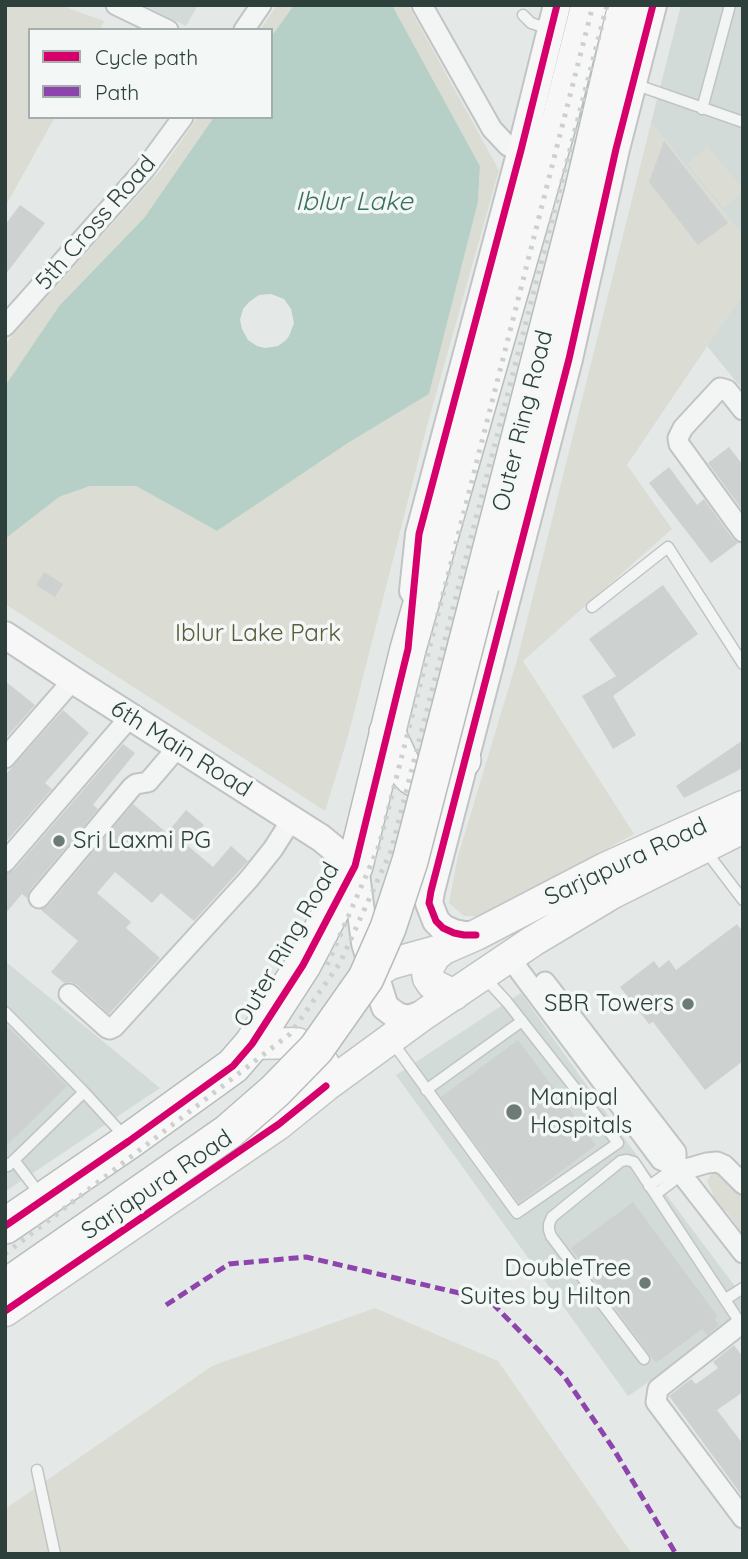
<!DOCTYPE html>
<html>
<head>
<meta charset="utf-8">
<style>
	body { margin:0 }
	#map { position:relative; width:748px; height:1559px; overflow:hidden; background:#e4e9e7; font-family:Quicksand,sans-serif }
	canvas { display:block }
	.frame { position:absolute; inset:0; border:7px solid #2d403c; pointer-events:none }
	.legend { position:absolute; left:28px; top:28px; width:245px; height:91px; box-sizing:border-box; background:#f3f7f6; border:2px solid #a4aeac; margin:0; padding:9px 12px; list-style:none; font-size:21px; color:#2d403c }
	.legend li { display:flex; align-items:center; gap:14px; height:35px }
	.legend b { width:35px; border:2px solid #a4aeac }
</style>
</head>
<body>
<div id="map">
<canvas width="748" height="1559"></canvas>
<div class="frame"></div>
<ul class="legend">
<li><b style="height:9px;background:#d6006c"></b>Cycle path</li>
<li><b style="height:9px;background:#8e44ad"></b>Path</li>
</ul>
</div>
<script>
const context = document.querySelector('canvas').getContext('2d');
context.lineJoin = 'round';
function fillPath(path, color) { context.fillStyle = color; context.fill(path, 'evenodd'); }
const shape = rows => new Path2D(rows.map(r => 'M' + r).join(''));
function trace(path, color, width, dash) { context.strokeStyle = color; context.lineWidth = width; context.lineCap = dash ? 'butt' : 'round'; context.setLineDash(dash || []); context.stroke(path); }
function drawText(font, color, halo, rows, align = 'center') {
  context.font = font + ' Quicksand,sans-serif'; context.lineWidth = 7; context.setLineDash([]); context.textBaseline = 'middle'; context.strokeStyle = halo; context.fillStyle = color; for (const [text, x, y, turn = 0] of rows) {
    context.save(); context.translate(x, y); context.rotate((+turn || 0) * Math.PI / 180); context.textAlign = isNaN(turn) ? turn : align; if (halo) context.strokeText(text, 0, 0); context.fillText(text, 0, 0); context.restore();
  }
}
fillPath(shape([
	[144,5,198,5,186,26],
	[681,5,743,5,743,236,651,123],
	[743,293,743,390,707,346],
	[5,961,160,1088,6,1191,5,1191],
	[521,993,632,1149,743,1297,743,1309,655,1378,628,1396,396,1075]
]), '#d3dbd8');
fillPath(shape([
	[5,5,60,5,104,21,100,30,30,30,30,117,55,117,5,207],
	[277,5,294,5,271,37,271,30,260,30],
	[392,5,408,5,499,170,427,426,347,740,325,811,5,604,5,539,59,497,90,486,136,486,217,531,348,443,429,394,478,202,480,166],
	[198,117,214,117,144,218,59,306,5,386,5,346,11,337,160,171],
	[651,123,743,236,743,293,627,465,672,529,523,661,634,834,485,916,464,916,449,903,458,856,517,660],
	[707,146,743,188,743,192,724,208,687,164],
	[715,1169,743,1191,743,1246,735,1237,739,1229,727,1212,715,1204,713,1194,707,1181],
	[375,1308,498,1361,632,1554,5,1554,5,1509,212,1366]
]), '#dbdcd4');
fillPath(shape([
	[294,5,392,5,480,166,478,202,429,394,348,443,217,531,136,486,90,486,59,497,5,539,5,386,59,306,144,218,214,117,271,117,271,37],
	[271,294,284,299,291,309,294,323,289,336,286,340,278,346,265,348,257,346,248,340,242,329,240,320,243,309,249,302,259,295]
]), '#b6d0c8');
fillPath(shape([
	[664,141,728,223,698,245,649,182],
	[20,205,45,223,5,275,5,225],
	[729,447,743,465,743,511,708,463],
	[669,467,697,505,704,499,733,539,738,543,711,563,649,483],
	[44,572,63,584,55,597,36,585],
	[663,585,698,634,613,696,636,735,613,749,582,696,616,676,589,639],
	[5,681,35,705,6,738,5,738],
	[63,710,89,733,45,783,52,789,5,843,5,775],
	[743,740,743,768,684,798,676,786],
	[123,744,135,753,93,805,98,809,30,890,27,898,22,894,5,914,5,874,14,870],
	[133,804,167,833,186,810,204,825,187,845,213,867,231,846,248,861,194,921,161,893,152,903,115,872,97,893,131,922,126,928,160,958,109,1014,77,985,71,982,64,983,51,972,78,941,41,910,48,906],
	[737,924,743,932,743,1061,705,1090,653,1022,649,1024,620,987,654,961,659,968,669,960,676,970],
	[5,1024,67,1086,5,1147],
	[518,1040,596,1145,519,1203,441,1097],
	[633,1202,718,1317,715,1319,719,1325,707,1335,702,1329,656,1363,571,1248],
	[734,1345,743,1357,743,1392,717,1410,743,1444,743,1497,669,1396,691,1379,696,1384,718,1368,713,1362]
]), '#cdd1d0');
const lane = shape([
	[523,15,531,23,550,29],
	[634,84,743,122],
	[702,109,730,5],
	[592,607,668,547,743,664],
	[705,850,743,900],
	[5,1012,84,1092,126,1138],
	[393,1043,517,1213,618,1143,507,1002,485,978],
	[426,1090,522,1021],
	[14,1160,39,1193],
	[5,1163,8,1166,84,1092],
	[649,1186,676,1167],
	[656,1194,681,1175],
	[726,1299,743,1288],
	[644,1359,551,1236,549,1230,549,1224,552,1217,621,1161,627,1160,634,1162,741,1324],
	[37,1470,55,1554]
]);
const street = shape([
	[116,5,168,30],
	[422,5,492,129,508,146,521,150],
	[244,30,261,5],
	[5,326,144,170,183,117],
	[743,410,727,390,720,388,683,428,678,438,679,444,743,532],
	[5,758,73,680],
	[5,862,130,717],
	[39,898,132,787,136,784,148,782,178,747],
	[509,957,661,1160,676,1167,743,1253],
	[545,982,676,1152,676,1167],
	[69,994,107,1028,110,1029,114,1027,249,879,273,849,292,819],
	[679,1171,707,1163,717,1162,724,1165,743,1184],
	[741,1324,658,1389,656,1402,743,1518]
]);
const secondary = shape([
	[413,591,419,534,521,150,557,5],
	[5,635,73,680,321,838,355,866,365,943,385,1007,397,1016,408,1019,426,1013],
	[476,935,464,935,454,933,443,928,436,921,429,903,431,891,569,359,616,149,653,5]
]);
const primary = shape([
	[444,949,435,956,430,965,427,972,428,978,432,984,454,995],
	[359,987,374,974,390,964,444,949,476,935,605,868,743,806],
	[252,1044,297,1043,307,1048,319,1056,324,1064,325,1068],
	[5,1311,279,1124,326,1086,426,1013,533,941,613,893,743,828]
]);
const highway = shape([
	[481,586,582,193,626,5],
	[387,732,404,768,412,777,422,783,435,783,448,775,463,760],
	[5,1226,129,1141,233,1066,252,1044,303,965,355,866,408,649,561,115,589,5]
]);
trace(lane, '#c1c4c4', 13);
trace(street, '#c1c4c4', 23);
trace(secondary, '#c1c4c4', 30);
trace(primary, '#c1c6c4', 33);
trace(highway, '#b7bdbb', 38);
trace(lane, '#f3f5f5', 10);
trace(street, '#f3f5f5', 19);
trace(secondary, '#f7f7f7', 26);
trace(primary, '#f7f7f7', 30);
trace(highway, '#f7f7f7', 35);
trace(shape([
	[327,965,379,846,593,5],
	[5,1254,290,1034,340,963,391,851,607,5]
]), '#ccd0cf', 5, [3.5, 7]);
const highwayBridge = shape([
	[14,1281,228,1132,275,1091,316,1049,366,978,388,928,410,861,481,586]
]);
trace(highwayBridge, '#b7bdbb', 38, []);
trace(highwayBridge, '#f7f7f7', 35);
trace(shape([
	[166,1305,229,1264,306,1257,489,1300,564,1376,613,1448,676,1554]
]), '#8e44ad', 5, [10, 5]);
trace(shape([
	[476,935,464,935,454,933,443,928,436,921,429,903,431,891,569,359,616,149,653,5],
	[5,1226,129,1141,233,1066,252,1044,303,965,355,866,408,649,419,534,521,150,557,5],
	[5,1311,279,1124,326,1086]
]), '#d6006c', 7);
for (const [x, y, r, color] of [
	[59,841,7,"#6d7b78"],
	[688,1004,7,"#6d7b78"],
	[514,1112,9,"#6d7b78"],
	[645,1283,7,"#6d7b78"]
]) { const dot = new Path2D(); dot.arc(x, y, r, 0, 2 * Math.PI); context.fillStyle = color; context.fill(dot); trace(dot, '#f3f7f6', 2.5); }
drawText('24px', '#2d403c', '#f3f7f6', [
	["5th Cross Road",96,223,-49],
	["Outer Ring Road",523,421,-76],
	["6th Main Road",181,749,32],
	["Sarjapura Road",626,862,-25],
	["Outer Ring Road",287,945,-60],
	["Sarjapura Road",157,1185,-34]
]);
drawText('24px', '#5b5a3b', '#f3f7f6', [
	["Iblur Lake Park",258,634]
]);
drawText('24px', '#2d403c', '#f3f7f6', [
	["Sri Laxmi PG",73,841],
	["SBR Towers",674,1004,"right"],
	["Manipal",530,1098],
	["Hospitals",530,1126],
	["DoubleTree",631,1269,"right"],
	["Suites by Hilton",631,1297,"right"]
], 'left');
drawText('italic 26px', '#3a7061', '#f3f7f6', [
	["Iblur Lake",354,202]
]);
</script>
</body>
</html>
